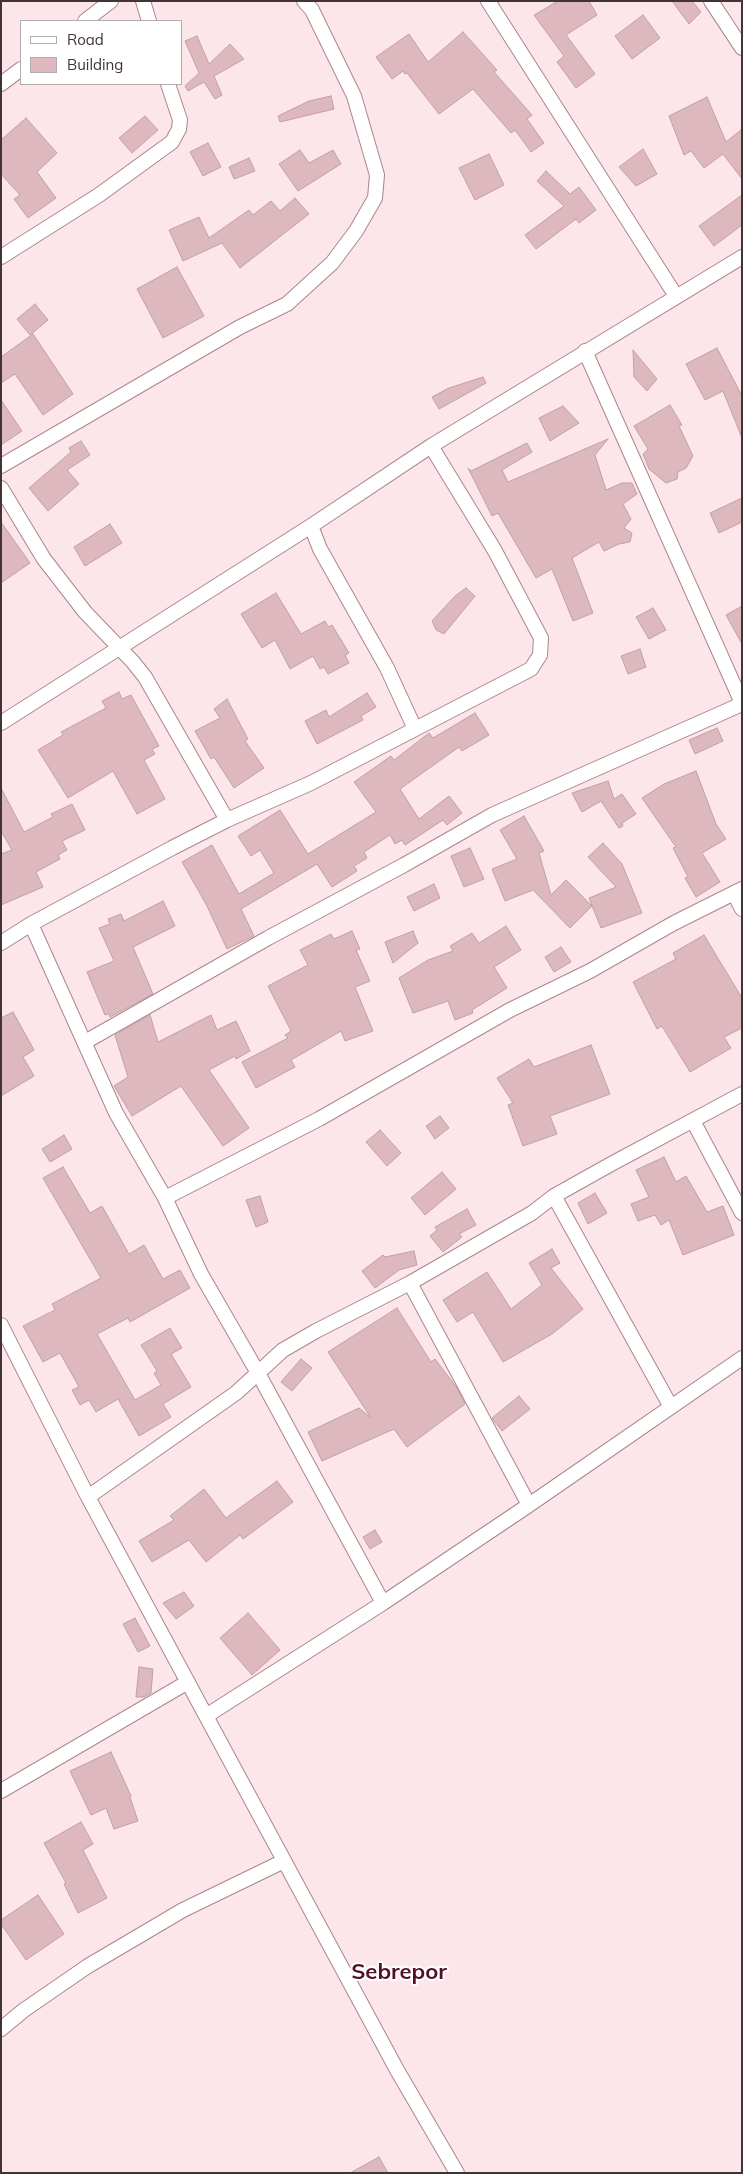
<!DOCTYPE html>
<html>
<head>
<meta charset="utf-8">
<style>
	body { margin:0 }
	#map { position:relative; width:743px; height:2174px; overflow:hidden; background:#fde6ea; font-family:Mulish,sans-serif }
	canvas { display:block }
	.frame { position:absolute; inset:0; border:2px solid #423336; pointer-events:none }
	.legend { position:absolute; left:20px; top:20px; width:162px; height:65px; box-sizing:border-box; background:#fff; border:1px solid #b3adaf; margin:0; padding:6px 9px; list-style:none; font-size:15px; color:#423336 }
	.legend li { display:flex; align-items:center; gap:10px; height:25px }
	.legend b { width:25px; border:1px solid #b3adaf }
</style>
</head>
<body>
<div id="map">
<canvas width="743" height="2174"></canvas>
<div class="frame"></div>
<ul class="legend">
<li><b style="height:6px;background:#fff"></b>Road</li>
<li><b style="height:14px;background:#ddb9bf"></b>Building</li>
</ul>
</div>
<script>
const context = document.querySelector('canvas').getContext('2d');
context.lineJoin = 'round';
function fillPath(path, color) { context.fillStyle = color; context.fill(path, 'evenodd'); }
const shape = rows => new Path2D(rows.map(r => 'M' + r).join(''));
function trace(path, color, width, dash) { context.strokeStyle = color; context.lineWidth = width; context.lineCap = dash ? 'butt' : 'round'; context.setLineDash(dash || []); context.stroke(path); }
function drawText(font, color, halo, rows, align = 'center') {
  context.font = font + ' Mulish,sans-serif'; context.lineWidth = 4; context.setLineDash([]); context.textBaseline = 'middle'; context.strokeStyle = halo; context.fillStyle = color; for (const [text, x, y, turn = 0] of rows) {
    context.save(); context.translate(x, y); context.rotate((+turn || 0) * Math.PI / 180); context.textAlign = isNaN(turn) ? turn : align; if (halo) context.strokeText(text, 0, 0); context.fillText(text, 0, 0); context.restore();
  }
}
const building = shape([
	[558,1,589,1,597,15,566,35,595,74,576,88,557,62,564,56,534,15,558,1],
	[672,1,692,1,701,12,689,24,672,1],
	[643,15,660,38,632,59,615,36,643,15],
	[463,32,497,70,494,72,532,115,527,119,544,143,531,152,515,130,511,133,473,89,439,114,407,73,405,74,403,71,392,79,376,57,409,34,428,62,463,32],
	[197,36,209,64,230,44,244,59,214,76,222,95,215,99,204,82,188,91,185,86,199,73,185,41,197,36],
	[331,96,334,109,280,122,278,116,309,101,331,96],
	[707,97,726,142,742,129,742,179,723,154,704,168,691,151,684,155,669,116,707,97],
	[145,116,158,130,132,153,119,138,145,116],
	[26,118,57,153,37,172,56,198,28,218,14,199,20,195,1,174,1,140,26,118],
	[208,143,221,167,203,176,190,152,208,143],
	[643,149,657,174,636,186,619,167,643,149],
	[300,150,309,163,333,150,341,164,298,191,279,164,300,150],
	[489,154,504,185,475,200,459,168,489,154],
	[249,158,255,171,234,179,229,167,249,158],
	[546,171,570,194,579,187,596,210,579,223,576,219,536,249,525,235,564,206,537,181,546,171],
	[742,195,742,225,714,246,699,226,742,195],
	[295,198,309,214,240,268,222,243,183,261,169,230,199,217,209,238,249,210,253,215,271,201,280,211,295,198],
	[177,267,204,316,163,338,137,289,177,267],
	[35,304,48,320,30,335,17,319,35,304],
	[33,334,73,394,43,415,15,374,1,383,1,357,33,334],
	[717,348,742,396,742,438,723,391,705,400,686,364,717,348],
	[633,350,657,379,647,391,634,377,633,350],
	[483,377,486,383,439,409,432,397,449,388,483,377],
	[1,400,22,431,1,445,1,400],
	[670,405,682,425,679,426,693,456,686,468,678,472,677,479,666,483,649,469,643,454,648,449,634,426,670,405],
	[563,406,579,423,550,441,539,418,563,406],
	[608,439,595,455,606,490,622,483,632,483,637,494,623,504,631,519,624,528,632,533,630,542,619,544,604,551,599,542,572,558,593,613,573,621,552,569,536,578,498,513,492,516,468,468,471,471,527,443,532,452,502,470,508,482,608,439],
	[81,441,90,455,67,470,79,484,48,511,29,488,71,452,69,448,81,441],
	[742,498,742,522,719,533,710,513,742,498],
	[1,522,30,563,1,583,1,522],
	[110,524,122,543,85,566,74,547,110,524],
	[466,588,475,596,444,634,436,630,432,621,455,596,466,588],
	[276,593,301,634,325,621,328,627,332,625,349,653,345,655,349,663,328,674,324,667,320,669,313,656,290,669,275,640,262,648,241,614,276,593],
	[742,606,742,644,726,615,742,606],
	[653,608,666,630,649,639,636,617,653,608],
	[640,649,646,667,628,674,621,656,640,649],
	[119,692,122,699,131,695,159,746,152,749,155,754,144,760,165,799,137,814,113,771,68,798,38,750,63,735,61,732,106,708,102,701,119,692],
	[367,693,376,707,361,716,363,720,317,744,305,721,326,710,329,717,367,693],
	[227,699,248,739,245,741,264,768,234,788,214,757,211,759,195,731,220,718,214,709,227,699],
	[475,713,489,735,462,751,459,747,400,789,419,819,449,796,462,813,447,825,443,820,405,845,402,840,395,844,390,835,364,852,367,858,354,866,357,871,332,887,317,864,241,909,254,936,227,949,206,904,182,862,212,845,239,894,274,873,260,850,251,856,238,836,280,810,308,854,376,812,354,782,391,756,394,760,429,733,433,738,475,713],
	[717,728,723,741,695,754,689,740,717,728],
	[696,771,716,824,726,839,702,853,720,882,696,897,685,878,688,877,673,848,676,847,642,798,664,784,696,771],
	[608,781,614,799,622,794,636,814,622,823,623,826,619,828,601,801,582,812,572,793,608,781],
	[1,788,24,832,53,817,51,814,72,804,85,830,62,841,67,850,58,855,60,859,36,872,43,887,1,905,1,854,12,850,1,831,1,788],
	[524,816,544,851,539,853,551,895,566,880,592,906,570,928,533,890,505,901,492,869,517,859,500,830,524,816],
	[603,843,622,864,642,913,601,928,589,898,616,887,588,857,603,843],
	[470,848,484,879,464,887,451,856,470,848],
	[434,884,440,898,414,911,407,897,434,884],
	[163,901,175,926,133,947,153,994,110,1017,109,1014,105,1015,87,972,114,961,99,928,110,924,108,919,121,914,124,921,163,901],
	[506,926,521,950,494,967,507,988,472,1010,473,1013,455,1020,448,1001,413,1013,399,978,428,960,453,951,450,946,472,933,479,943,506,926],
	[352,931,360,949,356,950,370,981,355,987,373,1031,345,1041,341,1031,291,1060,295,1067,256,1088,242,1062,288,1038,285,1035,291,1031,268,986,308,965,300,950,331,934,334,939,352,931],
	[413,931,418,943,393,963,385,942,413,931],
	[704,935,742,998,742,1028,724,1037,731,1048,690,1072,662,1026,657,1029,633,982,676,959,673,953,704,935],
	[561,947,571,962,554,972,545,957,561,947],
	[13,1012,34,1050,23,1057,34,1076,1,1096,1,1018,13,1012],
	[150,1015,158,1042,211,1015,217,1030,236,1021,250,1051,236,1059,235,1056,209,1070,249,1128,223,1146,181,1086,132,1116,114,1086,128,1077,115,1035,150,1015],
	[591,1045,610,1094,550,1116,557,1134,523,1146,508,1105,513,1103,497,1078,529,1059,534,1067,591,1045],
	[440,1116,449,1128,435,1139,426,1126,440,1116],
	[380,1130,401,1153,387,1166,366,1142,380,1130],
	[64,1135,72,1149,50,1162,42,1149,64,1135],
	[664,1157,676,1182,686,1176,707,1212,723,1206,734,1235,683,1255,669,1220,661,1225,655,1215,638,1221,631,1204,649,1197,636,1170,664,1157],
	[63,1167,90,1213,102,1206,129,1254,144,1245,163,1279,180,1270,190,1288,130,1322,128,1318,97,1334,135,1400,161,1385,154,1373,157,1371,141,1345,170,1328,182,1348,171,1354,191,1387,163,1404,171,1417,139,1436,118,1399,96,1412,89,1400,80,1405,72,1390,79,1387,60,1353,43,1362,23,1326,55,1310,52,1304,101,1278,43,1178,63,1167],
	[442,1172,456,1189,425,1215,411,1198,442,1172],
	[595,1193,607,1213,588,1224,578,1203,595,1193],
	[260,1196,268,1222,256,1227,246,1200,260,1196],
	[467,1209,476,1225,459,1234,462,1237,443,1252,430,1236,437,1230,435,1227,467,1209],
	[552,1249,560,1263,551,1268,583,1309,552,1334,503,1362,473,1312,457,1322,443,1300,487,1272,511,1309,542,1285,529,1263,552,1249],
	[414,1251,417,1265,399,1270,375,1288,362,1271,383,1255,385,1257,414,1251],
	[397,1308,431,1362,435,1359,457,1388,465,1404,407,1447,394,1429,322,1461,308,1432,359,1408,371,1418,328,1352,397,1308],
	[301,1359,312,1368,292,1391,281,1382,301,1359],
	[519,1396,530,1409,502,1431,492,1418,519,1396],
	[277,1481,293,1502,243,1539,240,1535,206,1562,189,1540,152,1562,139,1541,174,1520,170,1516,204,1489,226,1518,277,1481],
	[375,1530,382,1542,370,1549,363,1537,375,1530],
	[184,1592,194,1606,176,1619,163,1603,184,1592],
	[248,1613,280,1650,252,1675,220,1638,248,1613],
	[135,1618,150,1646,138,1652,123,1624,135,1618],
	[139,1667,153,1669,151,1693,144,1697,136,1697,139,1667],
	[111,1752,131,1796,130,1797,138,1821,114,1829,106,1808,91,1815,70,1771,111,1752],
	[81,1822,93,1844,83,1850,107,1898,78,1913,64,1884,66,1883,44,1843,81,1822],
	[38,1895,64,1934,26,1960,1,1924,1,1920,38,1895],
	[379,2157,388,2173,350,2173,379,2157]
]);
fillPath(building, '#ddb9bf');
trace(building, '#c19fa5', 1);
const street = shape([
	[143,1,149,21],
	[488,1,676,296],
	[711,1,742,48],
	[85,21,111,1],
	[1,84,21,69],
	[1,257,99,195,172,142,179,129,180,120,168,84],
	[585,351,742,703],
	[1,466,240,327,287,304,332,263,356,231,375,198,377,175,354,96,312,10,304,1],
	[1,488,44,559,85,612,133,662,145,677,227,820],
	[311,526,320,549,387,668,415,729],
	[1,723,311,526,431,446,742,257],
	[734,893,742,909],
	[31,924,116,1113,165,1198,201,1274,258,1373,383,1603],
	[1,943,31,924,172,848,227,820,311,783,531,669,540,655,541,638,495,551,431,446],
	[85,1042,268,938,404,865,492,815,742,704],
	[693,1121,742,1213],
	[554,1196,671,1407],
	[165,1198,319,1119,510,1010,590,971,674,923,742,889],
	[410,1283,529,1505],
	[1,1325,88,1497,206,1716,397,2070,457,2173],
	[88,1497,236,1393,283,1350,316,1331,410,1283,532,1213,554,1196,613,1163,742,1094],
	[206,1716,383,1603,529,1505,742,1358],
	[1,1791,188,1682],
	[1,2029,24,2010,88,1966,183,1910,284,1861]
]);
trace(street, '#a8868c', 16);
trace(street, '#fff', 14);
drawText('bold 22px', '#541026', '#fff', [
	["Sebrepor",399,1972]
]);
</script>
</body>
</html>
